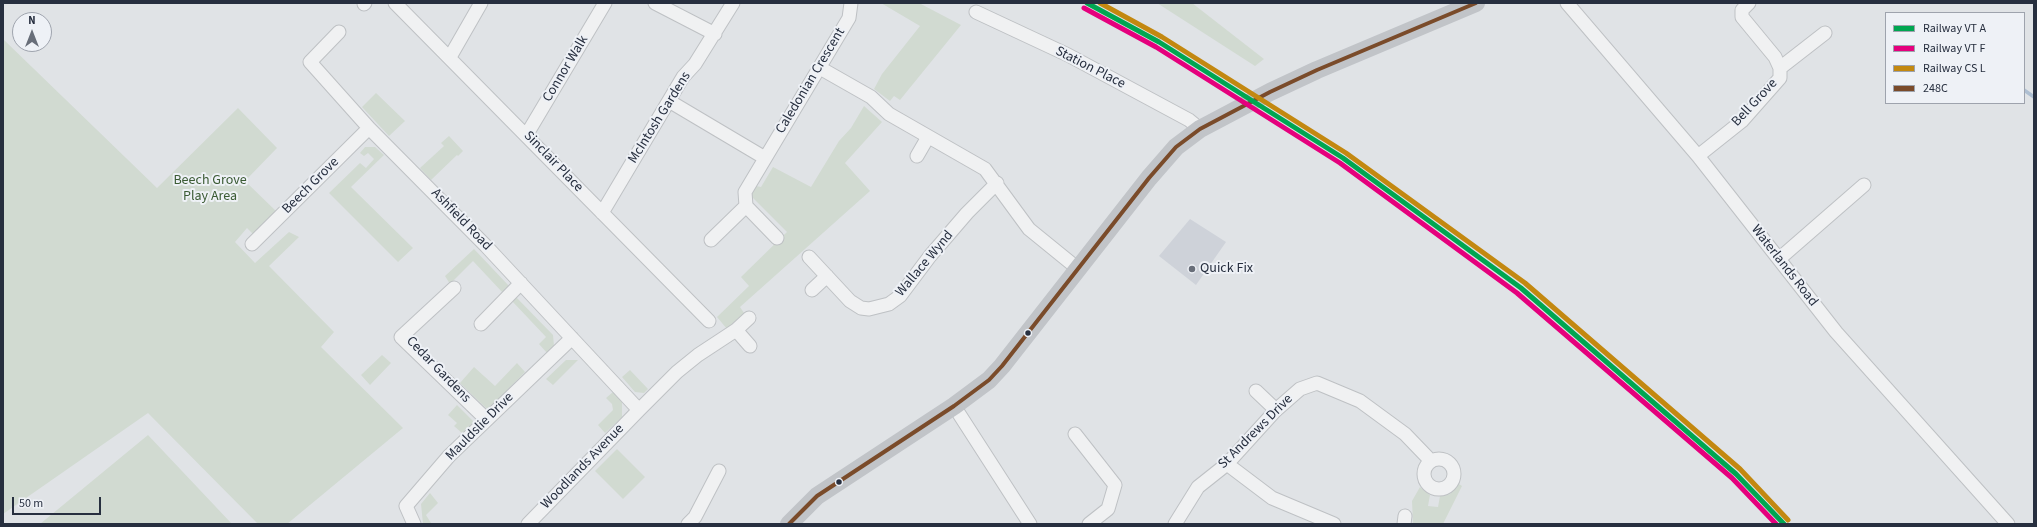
<!DOCTYPE html>
<html>
<head>
<meta charset="utf-8">
<style>
	body { margin:0 }
	#map { position:relative; width:2037px; height:527px; overflow:hidden; background:#e0e3e6; font-family:"Source Sans 3",sans-serif }
	canvas { display:block }
	.frame { position:absolute; inset:0; border:4px solid #272f3f; pointer-events:none }
	.legend { position:absolute; left:1885px; top:12px; width:140px; height:92px; box-sizing:border-box; background:#eef1f6; border:1px solid #9ea3ad; margin:0; padding:5px 7px; list-style:none; font-size:12px; color:#272f3f }
	.legend li { display:flex; align-items:center; gap:8px; height:20px }
	.legend b { width:20px; border:1px solid #9ea3ad }
	.north { position:absolute; left:12px; top:12px; width:40px; height:40px; box-sizing:border-box; background:#eef1f6; border:1px solid #9ea3ad; border-radius:50%; rotate:0deg; font-size:11px; font-weight:700; line-height:16px; text-align:center; color:#272f3f }
	.north::after { content:''; display:block; margin:auto; width:14px; height:18px; background:#686e79; clip-path:polygon(50% 0,100% 100%,50% 72%,0 100%) }
	.scale { position:absolute; left:12px; top:497px; width:89px; height:18px; box-sizing:border-box; border:2px solid #272f3f; border-top:0; padding-left:5px; font-size:12px; line-height:14px; white-space:nowrap; color:#272f3f; -webkit-text-stroke:3px #eef1f6; paint-order:stroke }
</style>
</head>
<body>
<div id="map">
<canvas width="2037" height="527"></canvas>
<div class="frame"></div>
<ul class="legend">
<li><b style="height:5px;background:#00a651"></b>Railway VT A</li>
<li><b style="height:5px;background:#e5007d"></b>Railway VT F</li>
<li><b style="height:5px;background:#c38810"></b>Railway CS L</li>
<li><b style="height:5px;background:#7a4b2a"></b>248C</li>
</ul>
<div class="north">N</div>
<div class="scale">50 m</div>
</div>
<script>
const context = document.querySelector('canvas').getContext('2d');
context.lineJoin = 'round';
function fillPath(path, color) { context.fillStyle = color; context.fill(path, 'evenodd'); }
const shape = rows => new Path2D(rows.map(r => 'M' + r).join(''));
function trace(path, color, width, dash) { context.strokeStyle = color; context.lineWidth = width; context.lineCap = dash ? 'butt' : 'round'; context.setLineDash(dash || []); context.stroke(path); }
function drawText(font, color, halo, rows, align = 'center') {
  context.font = font + ' "Source Sans 3",sans-serif'; context.lineWidth = 4; context.setLineDash([]); context.textBaseline = 'middle'; context.strokeStyle = halo; context.fillStyle = color; for (const [text, x, y, turn = 0] of rows) {
    context.save(); context.translate(x, y); context.rotate((+turn || 0) * Math.PI / 180); context.textAlign = isNaN(turn) ? turn : align; if (halo) context.strokeText(text, 0, 0); context.fillText(text, 0, 0); context.restore();
  }
}
fillPath(shape([
	[1190,219,1226,242,1196,285,1159,256]
]), '#ced2d9');
fillPath(shape([
	[881,3,919,3,961,25,900,100,894,96,890,101,874,89,882,74,920,26],
	[1157,3,1192,3,1264,59,1255,66],
	[3,39,157,188,238,108,277,148,245,181,277,212,254,235,247,228,235,242,255,263,289,232,299,237,269,266,334,332,321,347,403,428,287,524,258,524,148,413,3,514],
	[376,93,405,121,389,136,362,107],
	[864,106,882,122,845,163,870,191,740,307,744,313,727,329,717,317,749,286,741,277,787,232,751,196,756,186,761,187,773,167,811,187,839,141,851,128],
	[449,136,463,151,458,156,457,155,431,180,420,168,444,146,441,143],
	[365,147,375,147,384,155,351,187,413,248,398,262,329,193,360,163,366,168,374,159,368,153,364,156,360,153],
	[474,249,509,286,503,293,473,261,450,284,445,276],
	[516,297,553,335,554,346,547,353,539,344,546,337,512,301],
	[382,355,391,363,370,385,361,375],
	[566,360,578,360,553,385,546,379],
	[517,363,525,372,488,410,460,383,474,367,495,386],
	[630,370,648,389,644,393,635,392,622,377],
	[613,392,622,402,622,417,605,433,598,425,613,410,612,404,606,398],
	[457,405,474,422,462,433,454,426,457,423,448,415],
	[148,435,232,524,40,524],
	[617,449,645,477,623,499,595,471],
	[1459,484,1462,486,1443,524,1413,524,1412,501,1420,487,1430,495,1428,506,1438,507,1440,496,1450,494],
	[430,493,438,503,426,515,431,523,423,524,421,504]
]), '#d1dad1');
trace(shape([
	[2024,90,2034,97]
]), '#aebfd2', 3.5);
const minor = shape([
	[395,3,709,321],
	[655,3,715,34],
	[1567,3,1698,156,1836,332,2008,524],
	[364,4,365,3],
	[976,12,1068,55,1189,120,1200,129],
	[339,32,310,62,369,128,486,246,639,410],
	[450,57,481,3],
	[820,68,871,97,889,114,985,169,1029,229,1077,268],
	[1780,68,1825,33],
	[669,101,765,158],
	[527,134,605,3],
	[917,156,928,137],
	[1698,156,1742,121,1780,78,1780,68,1775,57,1742,17,1742,10,1749,3],
	[602,213,683,77,695,64,733,3],
	[777,238,746,206,745,192,849,18,851,3],
	[711,240,746,206],
	[252,244,369,128],
	[809,257,850,301,861,308,869,309,889,304,900,296,930,256,967,213,997,183],
	[1779,259,1864,185],
	[454,288,401,337,486,419],
	[812,290,827,276],
	[481,324,521,283],
	[736,330,749,318],
	[1256,391,1276,410],
	[954,406,1030,524],
	[1075,434,1115,485,1108,509,1089,524],
	'1424 474a15 15 0 1 1 30 0a15 15 0 1 1-30 0Z',
	[1227,464,1272,498,1334,524],
	[414,524,406,506,449,456,572,338],
	[528,524,639,410,677,372,698,355,736,330,750,346],
	[688,524,695,517,719,471],
	[1175,524,1198,487,1227,464,1276,410,1300,389,1317,383,1360,401,1405,434,1431,461],
	[1404,524,1405,516]
]);
trace(minor, '#bec1c4', 15);
trace(minor, '#f0f1f2', 13);
trace(shape([
	[789,524,817,496,954,406,989,380,1002,366,1149,178,1176,147,1200,129,1270,92,1317,70,1476,3]
]), '#c1c4c8', 18);
trace(shape([
	[789,524,817,496,954,406,989,380,1002,366,1149,178,1176,147,1200,129,1270,92,1317,70,1476,3]
]), '#7a4b2a', 4);
trace(shape([
	[1087,3,1159,42,1343,158,1521,288,1736,474,1784,524]
]), '#00a651', 5);
trace(shape([
	[1084,8,1156,47,1340,163,1517,293,1732,478,1776,524]
]), '#e5007d', 5);
trace(shape([
	[1100,3,1162,37,1346,153,1525,283,1740,469,1788,520]
]), '#c38810', 5);
for (const [x, y, r, color] of [
	[1192,269,4,"#686e79"],
	[1028,333,3.5,"#272f3f"],
	[839,482,3.5,"#272f3f"]
]) { const dot = new Path2D(); dot.arc(x, y, r, 0, 2 * Math.PI); context.fillStyle = color; context.fill(dot); trace(dot, '#eef1f6', 1.5); }
drawText('14px', '#272f3f', '#eef1f6', [
	["Station Place",1090,68,27],
	["Connor Walk",566,69,-59],
	["Caledonian Crescent",811,81,-59],
	["Bell Grove",1755,103,-47],
	["McIntosh Gardens",660,118,-58],
	["Sinclair Place",553,162,46],
	["Beech Grove",311,186,-45],
	["Ashfield Road",461,220,46],
	["Wallace Wynd",925,264,-50],
	["Waterlands Road",1784,266,52],
	["Cedar Gardens",438,370,46],
	["Mauldslie Drive",480,427,-45],
	["St Andrews Drive",1256,432,-45],
	["Woodlands Avenue",583,467,-46]
]);
drawText('14px', '#3b5b34', '#eef1f6', [
	["Beech Grove",210,181],
	["Play Area",210,197]
]);
drawText('14px', '#272f3f', '#eef1f6', [
	["Quick Fix",1200,269]
], 'left');
</script>
</body>
</html>
